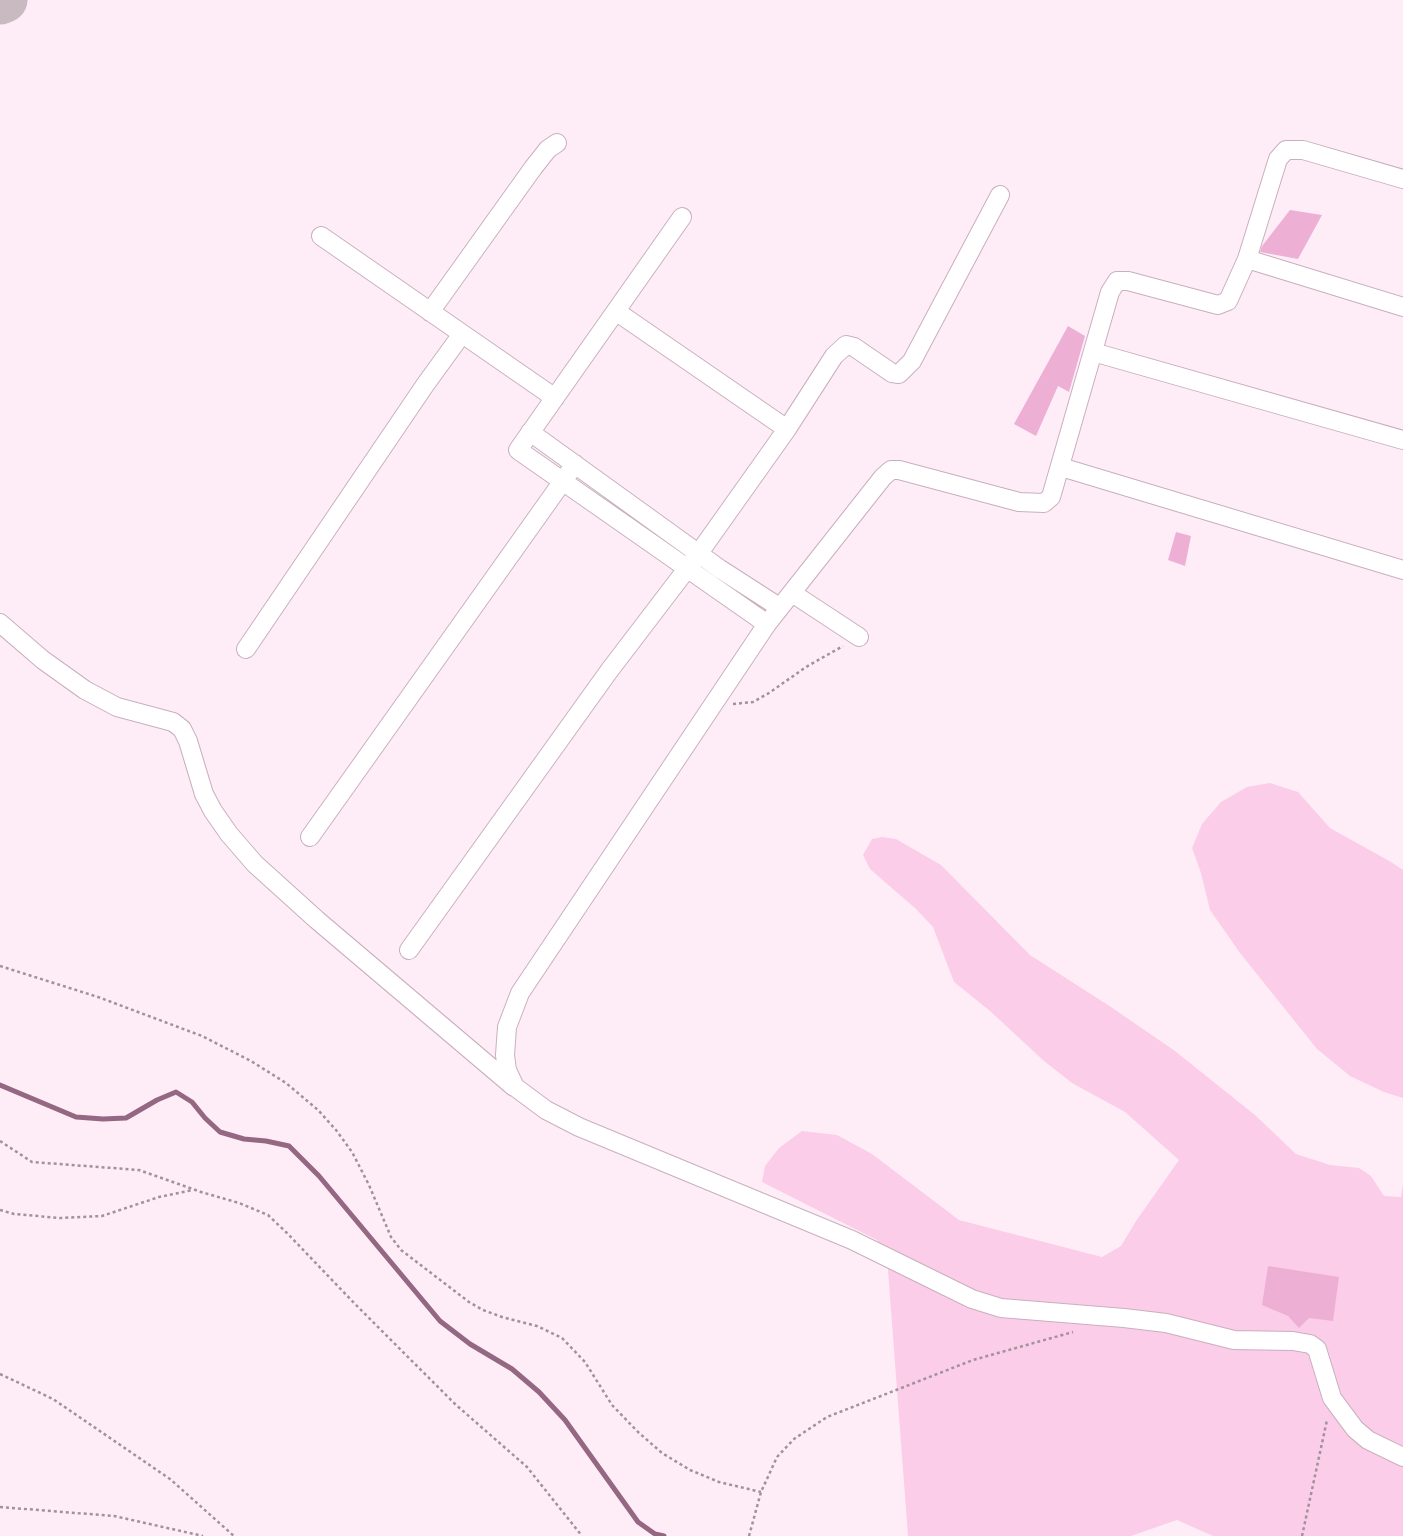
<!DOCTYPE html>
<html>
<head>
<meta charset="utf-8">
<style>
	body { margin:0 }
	canvas { display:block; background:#feedf7 }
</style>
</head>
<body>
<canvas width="1403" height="1536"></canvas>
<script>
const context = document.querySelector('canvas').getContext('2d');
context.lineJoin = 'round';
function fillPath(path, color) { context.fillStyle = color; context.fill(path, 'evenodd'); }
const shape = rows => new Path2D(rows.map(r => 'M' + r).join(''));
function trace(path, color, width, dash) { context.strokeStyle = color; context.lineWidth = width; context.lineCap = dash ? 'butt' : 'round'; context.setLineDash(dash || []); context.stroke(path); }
fillPath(shape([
	[1270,783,1298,792,1330,828,1391,862,1403,870,1403,1098,1384,1092,1350,1076,1317,1049,1240,953,1210,910,1201,873,1192,848,1202,824,1221,802,1247,787],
	[882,837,896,839,941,865,1030,955,1111,1007,1175,1051,1255,1115,1296,1154,1330,1165,1359,1168,1371,1176,1384,1196,1401,1197,1403,1184,1403,1536,1213,1536,1177,1520,1131,1536,908,1536,888,1270,877,1240,762,1182,765,1166,779,1148,802,1131,837,1135,872,1154,959,1220,1102,1257,1121,1246,1136,1221,1179,1160,1125,1112,1072,1083,1044,1061,990,1011,954,982,933,927,916,909,870,869,863,855,872,839]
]), '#fccde8');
trace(shape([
	[0,1085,76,1117,103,1119,126,1118,157,1100,176,1092,192,1102,205,1118,220,1132,244,1139,266,1141,289,1146,319,1176,440,1321,470,1344,512,1369,539,1392,565,1420,638,1522,655,1534,664,1536]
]), '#946882', 5);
trace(shape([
	[0,2,5,0]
]), '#c9bac2', 45);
fillPath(shape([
	[1290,210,1322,215,1298,259,1260,252,1262,246],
	[1068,326,1085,336,1069,392,1058,386,1036,436,1014,424],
	[1176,532,1191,536,1185,566,1168,560],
	[1268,1266,1339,1277,1333,1321,1309,1318,1299,1328,1288,1316,1262,1305]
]), '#eeafd5');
const street = shape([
	[1403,179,1303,150,1286,150,1278,159,1247,259,1228,301,1218,305,1128,281,1117,281,1110,292,1051,497,1044,503,1019,502,899,470,891,470,883,477,767,624,520,993,507,1027,505,1055,507,1070,515,1087,546,1110,579,1127,852,1240,972,1299,1001,1308,1124,1318,1166,1323,1234,1340,1293,1341,1310,1344,1317,1349,1332,1398,1355,1429,1368,1440,1403,1457],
	[682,217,518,450,767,624],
	[321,236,555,398],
	[1247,259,1403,307],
	[430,312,533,168,548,149,557,143],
	[617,312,787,429],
	[1093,352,1403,440],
	[530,432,720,569,779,607],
	[1061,467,1403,570],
	[792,593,859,637],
	[0,623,43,660,85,690,117,707,173,722,182,729,188,741,204,794,213,811,229,834,255,864,317,920,514,1087],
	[246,649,425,385,462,334],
	[310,837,575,464],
	[409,950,609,671,699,553,787,429,834,356,846,345,854,347,892,373,899,374,912,361,1000,195]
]);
trace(street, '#c9afbe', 20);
trace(shape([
	[733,704,753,702,769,693,806,667,843,646],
	[0,966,98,997,202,1036,251,1061,286,1083,318,1110,336,1130,352,1152,369,1185,391,1237,401,1250,469,1302,483,1310,502,1317,537,1326,562,1338,585,1362,612,1405,638,1432,662,1453,690,1470,719,1482,761,1492],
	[0,1141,32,1162,139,1170,201,1192,239,1203,268,1215,287,1233,356,1305,455,1404,527,1467,582,1536],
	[0,1210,14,1214,60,1218,102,1216,159,1197,193,1190],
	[0,1374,53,1399,170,1479,234,1536],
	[0,1507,114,1516,203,1536],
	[749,1536,761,1492,777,1457,794,1439,827,1417,973,1360,1073,1332],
	[1302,1536,1327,1420]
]), '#9f929a', 2.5, [3, 3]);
trace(street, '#fff', 18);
</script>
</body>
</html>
